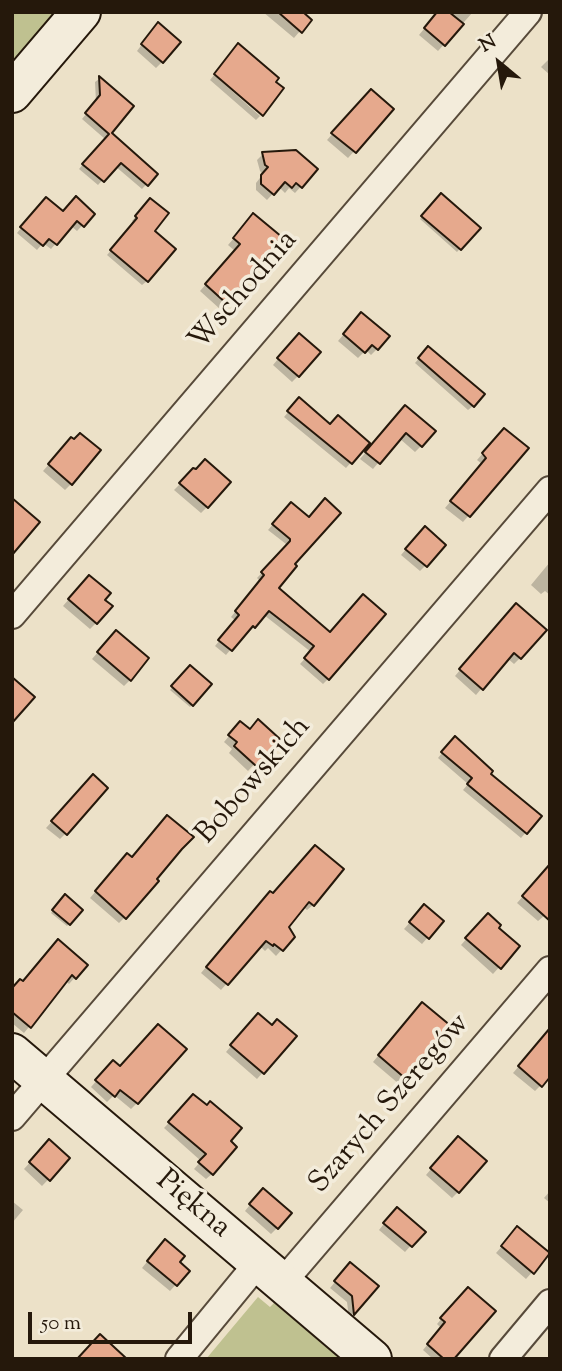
<!DOCTYPE html>
<html>
<head>
<meta charset="utf-8">
<style>
	body { margin:0 }
	#map { position:relative; width:562px; height:1371px; overflow:hidden; background:#ece1c8; font-family:"Sorts Mill Goudy",serif }
	canvas { display:block }
	.frame { position:absolute; inset:0; border:14px solid #25180b; pointer-events:none }
	.north { position:absolute; left:464px; top:28px; width:70px; height:70px; -webkit-text-stroke:5px #f3ecdb; paint-order:stroke; rotate:330deg; font-size:19px; font-weight:700; line-height:28px; text-align:center; color:#25180b }
	.north::after { content:''; display:block; margin:auto; width:24px; height:32px; background:#25180b; clip-path:polygon(50% 0,100% 100%,50% 72%,0 100%) }
	.scale { position:absolute; left:28px; top:1312px; width:164px; height:32px; box-sizing:border-box; border:4px solid #25180b; border-top:0; padding-left:9px; font-size:21px; line-height:24px; white-space:nowrap; color:#25180b; -webkit-text-stroke:5px #f3ecdb; paint-order:stroke }
</style>
</head>
<body>
<div id="map">
<canvas width="562" height="1371"></canvas>
<div class="frame"></div>
<div class="north">N</div>
<div class="scale">50 m</div>
</div>
<script>
const context = document.querySelector('canvas').getContext('2d');
context.lineJoin = 'round';
function fillPath(path, color) { context.fillStyle = color; context.fill(path, 'evenodd'); }
const shape = rows => new Path2D(rows.map(r => 'M' + r).join(''));
function trace(path, color, width, dash) { context.strokeStyle = color; context.lineWidth = width; context.lineCap = dash ? 'butt' : 'round'; context.setLineDash(dash || []); context.stroke(path); }
function drawText(font, color, halo, rows, align = 'center') {
  context.font = font + ' "Sorts Mill Goudy",serif'; context.lineWidth = 7; context.setLineDash([]); context.textBaseline = 'middle'; context.strokeStyle = halo; context.fillStyle = color; for (const [text, x, y, turn = 0] of rows) {
    context.save(); context.translate(x, y); context.rotate((+turn || 0) * Math.PI / 180); context.textAlign = isNaN(turn) ? turn : align; if (halo) context.strokeText(text, 0, 0); context.fillText(text, 0, 0); context.restore();
  }
}
fillPath(shape([
	[12,12,62,12,12,70],
	[258,1297,270,1307,274,1303,340,1359,206,1359]
]), '#bfc190');
fillPath(shape([
	[263,12,301,12,300,31,294,38],
	[438,12,473,12,438,51,419,35],
	[152,31,162,62,156,68,137,51],
	[550,58,550,75,541,67],
	[214,75,260,116,256,120,210,80],
	[99,79,132,107,109,134,156,174,142,189,115,166,98,185,79,169,105,139,82,119,96,102,95,82],
	[365,97,392,109,348,158,327,140],
	[263,154,316,170,295,193,289,188,285,193,279,187,267,200,256,190,256,183,263,174,260,171,257,160],
	[441,196,478,228,457,252,420,219],
	[41,204,63,213,93,214,77,231,71,226,51,249,43,243,37,250,17,233],
	[146,204,152,232,147,281,142,285,107,255,135,223,132,221],
	[248,222,226,303,220,309,200,291,235,251,228,245],
	[356,320,377,349,371,355,366,350,358,358,338,341],
	[293,341,298,376,292,382,273,365],
	[428,348,473,406,468,410,415,363],
	[295,404,330,426,368,443,346,468,284,417],
	[399,413,421,446,415,452,399,438,373,469,360,459],
	[498,436,527,449,463,522,445,508,482,464,477,460],
	[66,445,71,484,65,490,43,471],
	[194,470,207,507,201,513,174,490],
	[291,504,292,564,276,588,330,634,328,679,323,684,300,664,311,652,264,615,249,632,247,630,226,655,215,646,236,621,231,617,260,581,257,578,285,548,286,544,268,530],
	[419,534,426,565,420,571,401,555],
	[550,562,550,595,545,591,541,594,531,585],
	[83,583,103,600,96,623,90,629,63,606],
	[510,611,520,658,514,664,507,658,476,695,455,676],
	[110,638,130,680,124,686,92,659],
	[190,668,209,685,190,707,170,690],
	[235,729,249,731,277,739,248,771,229,753,232,749,224,742],
	[450,743,540,816,521,838,463,790,468,784,438,758],
	[87,783,66,833,60,839,46,828],
	[309,853,313,905,307,910,303,907,287,927,293,937,276,956,268,948,265,951,260,946,221,990,201,973,264,899,273,895],
	[121,861,125,917,119,923,90,898],
	[550,866,544,916,538,921,517,903],
	[65,896,81,910,67,926,51,913],
	[418,913,442,921,422,944,404,929],
	[482,921,497,928,518,946,493,974,461,945],
	[86,965,69,984,66,981,24,1033,12,1023,12,990,23,983],
	[416,1010,405,1078,399,1084,373,1062],
	[252,1021,295,1036,257,1079,226,1052],
	[550,1030,541,1085,535,1091,513,1073],
	[113,1062,137,1103,131,1109,114,1095,107,1102,91,1087],
	[194,1096,228,1142,212,1174,206,1179,194,1169,201,1161,164,1128],
	[452,1144,458,1192,452,1198,426,1175],
	[43,1148,68,1159,42,1186,24,1169],
	[550,1191,550,1203,544,1198],
	[257,1196,277,1228,271,1234,245,1211],
	[12,1201,23,1210,12,1223],
	[391,1215,423,1232,405,1252,379,1230],
	[512,1235,548,1254,526,1279,496,1253],
	[159,1247,188,1271,170,1291,142,1268],
	[345,1270,377,1286,349,1318,347,1302,330,1288],
	[463,1294,452,1359,433,1359,423,1350,441,1328,437,1324]
]), '#0003');
const building = shape([
	[278,12,303,12,312,20,302,33,278,12],
	[437,12,449,12,464,24,445,46,424,28,437,12],
	[158,22,181,42,163,63,141,44,158,22],
	[238,43,279,78,276,82,284,88,263,116,214,74,238,43],
	[99,76,134,106,112,133,158,174,148,186,121,163,104,182,82,164,109,134,85,113,100,95,99,76],
	[371,89,394,109,356,153,331,133,371,89],
	[296,150,318,169,302,188,296,183,292,188,285,182,274,195,261,184,261,175,268,167,265,165,262,152,296,150],
	[441,193,481,228,461,250,421,216,441,193],
	[76,196,95,214,84,227,77,221,57,245,49,239,43,246,20,227,46,197,63,211,76,196],
	[150,198,169,213,155,231,176,249,148,282,110,250,137,218,135,216,150,198],
	[253,213,282,237,275,245,276,247,227,304,205,284,240,244,233,238,253,213],
	[361,312,390,336,378,350,372,345,365,353,343,334,361,312],
	[299,333,321,352,299,377,277,358,299,333],
	[428,346,485,394,474,407,418,358,428,346],
	[299,397,330,424,338,415,370,443,352,464,287,411,299,397],
	[405,405,436,431,422,447,406,433,380,464,365,452,405,405],
	[504,428,529,448,470,517,450,501,486,458,482,453,504,428],
	[80,433,101,450,72,485,48,464,71,437,74,439,80,433],
	[205,459,231,482,208,508,179,483,193,468,196,469,205,459],
	[12,498,40,522,12,555,12,498],
	[325,498,341,513,295,564,297,566,279,588,330,632,363,594,386,614,329,680,304,658,314,646,269,611,255,628,253,626,232,651,218,640,239,615,235,611,264,575,261,572,290,541,290,539,272,524,291,502,309,517,325,498],
	[425,526,446,545,427,567,405,549,425,526],
	[89,575,111,593,105,600,113,606,97,624,68,599,89,575],
	[516,603,547,630,521,659,514,653,483,690,459,669,516,603],
	[116,630,149,658,131,681,97,652,116,630],
	[190,665,212,684,193,706,171,686,190,665],
	[12,677,35,697,12,723,12,677],
	[258,719,280,739,256,766,234,746,237,742,228,735,240,721,250,729,258,719],
	[455,736,493,771,491,774,542,816,527,834,467,784,472,778,441,752,455,736],
	[93,774,108,788,67,835,51,821,93,774],
	[167,815,194,837,182,849,157,879,159,881,126,919,95,891,127,853,132,857,167,815],
	[315,845,344,869,314,906,309,902,289,927,295,937,283,951,274,944,273,946,266,941,228,985,206,967,270,891,273,893,315,845],
	[550,864,550,921,522,896,550,864],
	[65,894,83,910,70,925,52,910,65,894],
	[424,904,444,921,429,939,409,922,424,904],
	[488,913,501,925,499,928,520,946,501,969,465,938,488,913],
	[58,939,88,965,76,979,72,975,31,1028,12,1012,12,988,20,979,23,981,58,939],
	[422,1002,451,1026,406,1079,378,1055,422,1002],
	[258,1013,272,1025,277,1019,297,1036,264,1074,230,1045,258,1013],
	[158,1024,187,1049,138,1104,120,1090,115,1097,95,1080,113,1060,120,1066,158,1024],
	[550,1028,550,1077,542,1087,518,1066,550,1028],
	[193,1094,207,1105,210,1101,242,1128,231,1141,237,1147,213,1175,198,1162,206,1154,168,1122,193,1094],
	[458,1136,487,1161,459,1193,430,1168,458,1136],
	[49,1139,70,1158,50,1181,29,1162,49,1139],
	[263,1188,292,1213,278,1229,249,1204,263,1188],
	[397,1207,426,1232,412,1247,383,1223,397,1207],
	[517,1226,550,1253,534,1274,501,1246,517,1226],
	[165,1239,185,1256,180,1262,190,1271,177,1286,147,1261,165,1239],
	[350,1262,379,1286,354,1315,352,1296,334,1281,350,1262],
	[468,1287,496,1311,454,1359,444,1359,427,1344,445,1322,440,1318,468,1287],
	[100,1334,127,1359,77,1359,100,1334]
]);
fillPath(building, '#e6a98d');
trace(building, '#25180b', 2);
const street = shape([
	[12,615,528,12],
	[12,1117,550,490],
	[282,1283,550,970],
	[179,1359,258,1263],
	[503,1359,550,1303]
]);
const secondary = shape([
	[12,93,81,12],
	[12,1053,372,1359]
]);
trace(street, '#574a3a', 30);
trace(secondary, '#25180b', 42);
trace(street, '#f3ecdb', 26);
trace(secondary, '#f3ecdb', 38);
drawText('30px', '#25180b', '#f3ecdb', [
	["Wschodnia",245,292,-49],
	["Bobowskich",255,782,-49],
	["Szarych Szeregów",391,1105,-49],
	["Piękna",192,1206,40]
]);
</script>
</body>
</html>
